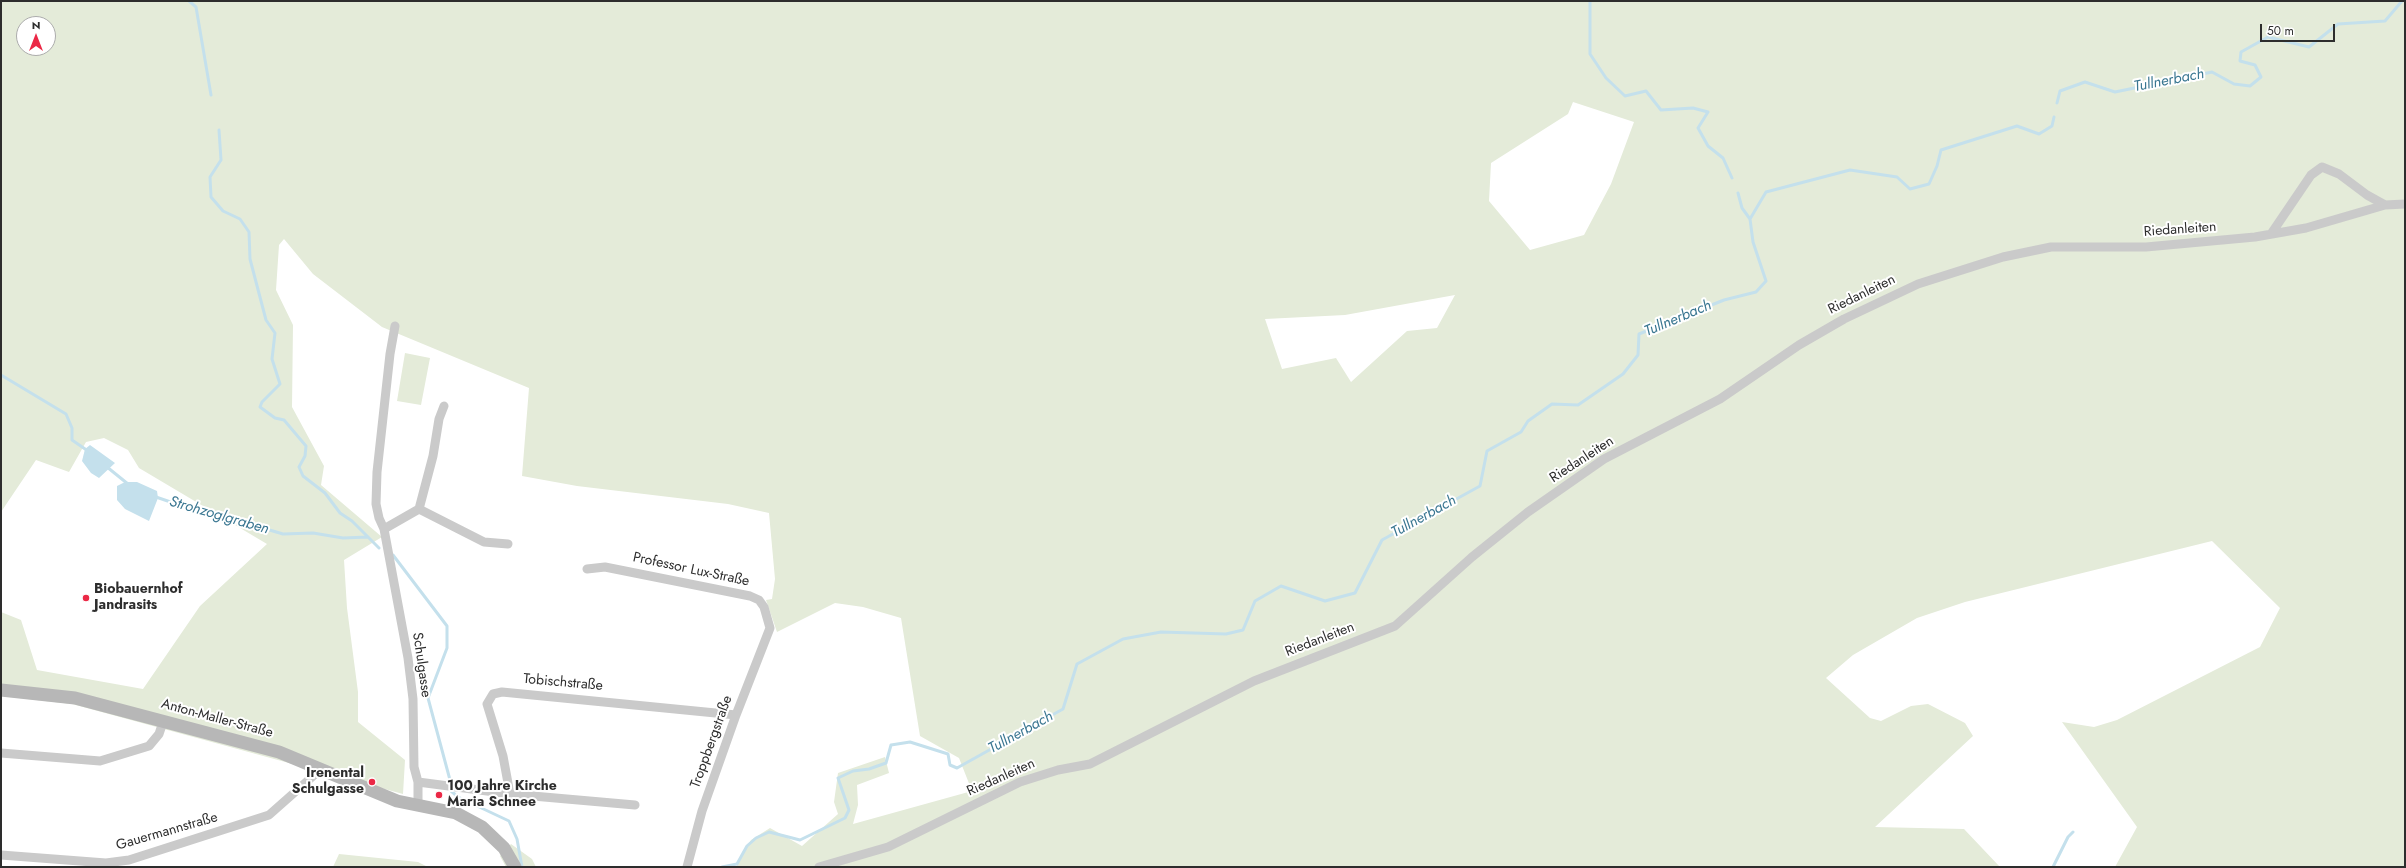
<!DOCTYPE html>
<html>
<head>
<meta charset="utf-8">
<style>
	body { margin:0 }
	#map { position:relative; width:2406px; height:868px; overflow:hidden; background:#fff; font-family:Jost,sans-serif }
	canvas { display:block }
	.frame { position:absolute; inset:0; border:2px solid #2d2d2d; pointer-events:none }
	.north { position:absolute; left:16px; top:16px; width:40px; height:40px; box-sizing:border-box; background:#fff; border:1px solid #ababab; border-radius:50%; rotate:0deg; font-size:11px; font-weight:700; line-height:16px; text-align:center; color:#2d2d2d }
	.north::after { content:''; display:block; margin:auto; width:14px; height:18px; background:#eb2846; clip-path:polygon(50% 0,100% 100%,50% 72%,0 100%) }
	.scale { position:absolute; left:2260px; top:24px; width:75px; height:18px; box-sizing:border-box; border:2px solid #2d2d2d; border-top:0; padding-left:5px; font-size:12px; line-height:14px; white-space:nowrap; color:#2d2d2d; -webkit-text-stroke:3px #fff; paint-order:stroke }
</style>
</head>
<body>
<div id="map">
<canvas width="2406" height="868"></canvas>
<div class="frame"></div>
<div class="north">N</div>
<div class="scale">50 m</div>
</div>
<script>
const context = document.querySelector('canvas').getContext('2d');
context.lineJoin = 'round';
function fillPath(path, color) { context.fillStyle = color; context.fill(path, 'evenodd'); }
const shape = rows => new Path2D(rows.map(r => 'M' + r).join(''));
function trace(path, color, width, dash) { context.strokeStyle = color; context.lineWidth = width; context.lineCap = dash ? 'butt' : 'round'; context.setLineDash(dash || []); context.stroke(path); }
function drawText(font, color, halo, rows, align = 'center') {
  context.font = font + ' Jost,sans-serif'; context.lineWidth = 4; context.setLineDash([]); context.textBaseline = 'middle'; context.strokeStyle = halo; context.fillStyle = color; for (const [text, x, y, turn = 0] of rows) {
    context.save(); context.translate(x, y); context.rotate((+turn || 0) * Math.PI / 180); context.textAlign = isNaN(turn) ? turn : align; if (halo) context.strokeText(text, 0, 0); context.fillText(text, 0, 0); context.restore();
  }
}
fillPath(shape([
	[1,1,2405,1,2405,867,2115,867,2137,827,2062,722,2094,727,2117,720,2260,647,2280,608,2212,541,1965,602,1917,618,1853,655,1826,678,1870,718,1881,721,1911,706,1928,704,1965,723,1973,736,1875,827,1964,829,2000,867,736,867,751,840,770,828,802,846,838,814,834,802,838,773,885,757,889,773,857,785,858,805,853,824,972,791,959,758,920,736,901,618,863,607,835,603,777,632,766,600,772,599,775,579,769,513,728,504,577,486,522,476,529,388,382,327,313,274,284,239,279,245,276,290,293,325,292,407,324,466,321,485,382,537,344,560,347,608,358,692,358,722,405,760,403,794,72,704,1,696,1,612,21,620,37,670,143,689,200,606,267,544,139,468,128,450,104,438,86,442,69,472,36,460,1,512],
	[24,24,48,24,48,48,24,48],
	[1573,102,1634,122,1611,184,1584,235,1530,250,1489,201,1491,163,1568,114],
	[1455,295,1437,328,1407,331,1351,382,1336,358,1282,369,1265,319,1345,315],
	[405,353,430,358,421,405,397,401],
	[511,844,532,859,536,867,506,867,500,856],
	[339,854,418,862,428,867,333,867]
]), '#e4ebd9');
fillPath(shape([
	[90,445,115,463,99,478,91,473,82,461,85,449],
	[125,482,137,482,157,491,158,498,149,521,125,509,117,500,117,486]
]), '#c4e0ec');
trace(shape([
	[189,1,196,7,211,95],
	[1590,1,1590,54,1606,78,1625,96,1646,91,1661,110,1693,108,1708,112,1698,128,1708,146,1723,158,1732,178],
	[2057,103,2060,91,2085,82,2115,92,2212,72,2234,84,2250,86,2261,77,2255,65,2240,61,2241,52,2268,37,2309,47,2338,24,2385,21,2402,1],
	[219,130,221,160,210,177,211,197,223,211,240,219,249,232,250,259,266,320,275,333,272,359,280,384,262,402,260,407,275,418,284,420,306,446,305,456,299,467,303,476,325,493,340,513,352,521,379,548],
	[1738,193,1742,208,1750,219],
	[1,375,66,414,72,428,72,440,88,451],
	[107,467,128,484],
	[156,497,217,518,246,523,283,534,313,533,343,538,368,537],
	[393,555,447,626,447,648,428,698,450,780],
	[451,791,458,797,509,821,517,839,522,867],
	[722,867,737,864,747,846,756,838,769,832,800,840,845,818,849,810,838,778,853,771,869,769,886,763,891,745,910,742,948,754,950,765,957,768,1063,709,1077,664,1123,639,1161,632,1226,634,1243,630,1255,601,1281,586,1325,601,1355,593,1382,540,1480,486,1487,451,1521,432,1528,421,1552,404,1578,405,1623,374,1638,355,1639,334,1724,300,1756,292,1766,281,1753,242,1750,219,1766,192,1850,170,1897,177,1910,189,1929,184,1937,166,1941,150,2017,126,2039,134,2052,126,2054,117],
	[2053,867,2068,837,2073,832]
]), '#c4e0ec', 3);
trace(shape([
	[2271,234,2311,175,2322,167,2339,174,2367,195,2385,205],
	[395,326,390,354,377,472,376,504,379,518,384,529,408,658,413,699,414,767,418,782,418,806],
	[419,509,433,456,439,419,444,406],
	[384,529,419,509,484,542,508,544],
	[587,569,605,567,750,596,759,600,764,607,770,628,736,715,702,811,687,867],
	[1,753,100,761,149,746,159,734,163,722],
	[418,782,510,794,503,756,487,704,493,694,502,692,736,715],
	[510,794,635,805],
	[1,855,106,863,129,860,269,815,321,769],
	[819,867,888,847,1020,782,1058,770,1090,764,1254,681,1395,626,1472,557,1528,512,1604,459,1720,399,1799,345,1844,319,1918,284,2003,257,2051,247,2146,247,2255,237,2306,228,2385,205,2405,204]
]), '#cacaca', 9);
trace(shape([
	[1,690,75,698,279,752,397,801,456,813,482,827,504,848,515,867]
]), '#b7b7b7', 13);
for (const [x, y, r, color] of [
	[86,598,4,"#eb2846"],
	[372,782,4,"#eb2846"],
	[439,795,4,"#eb2846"]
]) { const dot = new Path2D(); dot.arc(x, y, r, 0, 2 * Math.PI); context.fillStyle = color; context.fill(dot); trace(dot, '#fff', 1.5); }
drawText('14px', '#2d2d2d', '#fff', [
	["Riedanleiten",2180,230,-4],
	["Riedanleiten",1862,295,-26],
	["Riedanleiten",1582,460,-33],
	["Professor Lux-Straße",691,570,12],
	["Riedanleiten",1320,640,-21],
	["Schulgasse",421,665,82],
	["Tobischstraße",563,683,5],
	["Anton-Maller-Straße",217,719,15],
	["Troppbergstraße",712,742,-70],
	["Riedanleiten",1001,778,-24],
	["Gauermannstraße",167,832,-16]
]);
drawText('bold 14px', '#2d2d2d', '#fff', [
	["Biobauernhof",94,590],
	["Jandrasits",94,606],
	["Irenental",364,774,"right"],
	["Schulgasse",364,790,"right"],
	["100 Jahre Kirche",447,787],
	["Maria Schnee",447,803]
], 'left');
drawText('italic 15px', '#397691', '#fff', [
	["Tullnerbach",2169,81,-11],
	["Tullnerbach",1678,319,-23],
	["Strohzoglgraben",219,516,16],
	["Tullnerbach",1424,517,-29],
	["Tullnerbach",1021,733,-29]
]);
</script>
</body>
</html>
